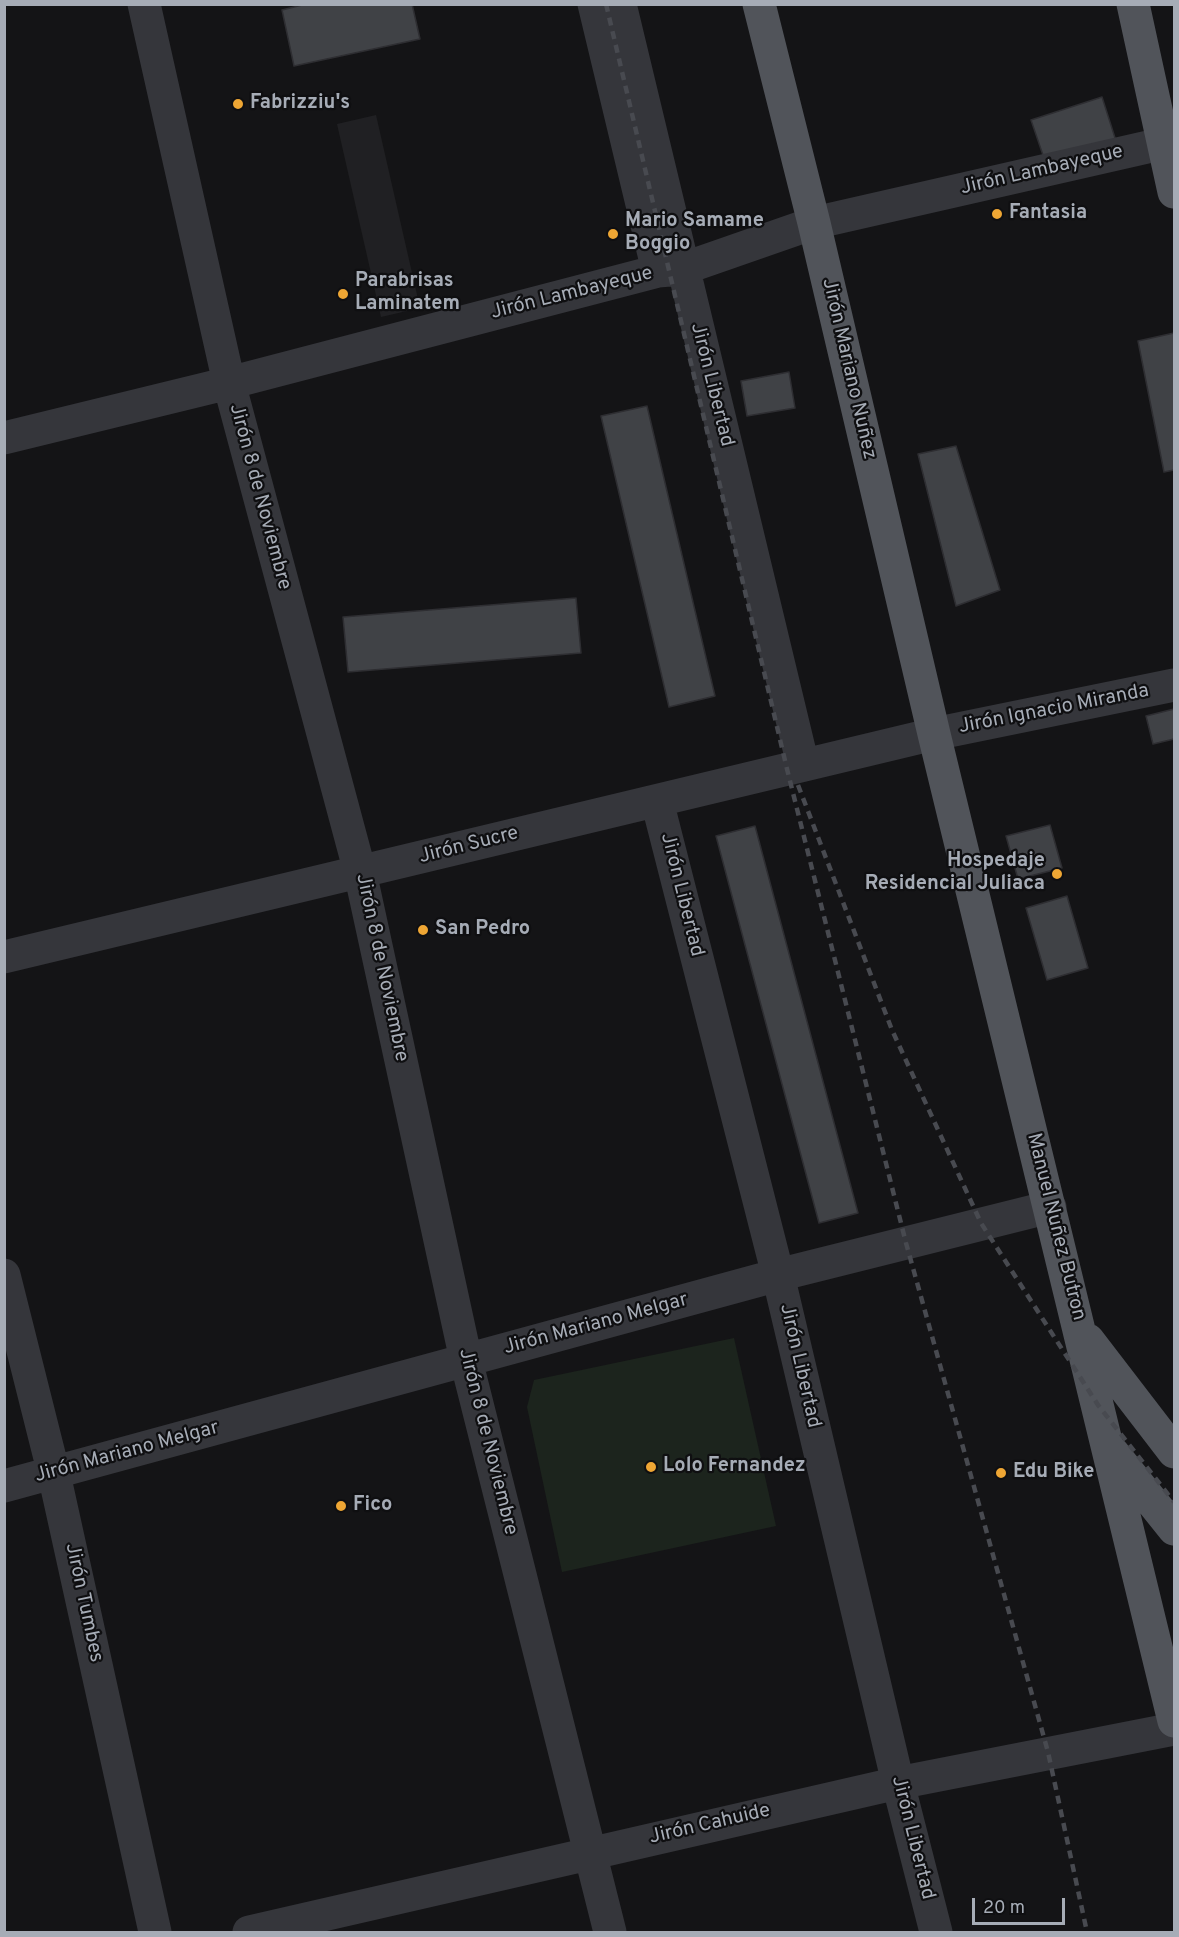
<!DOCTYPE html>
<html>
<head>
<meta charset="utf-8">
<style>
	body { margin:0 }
	#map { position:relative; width:1179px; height:1937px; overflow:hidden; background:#141416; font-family:Overpass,sans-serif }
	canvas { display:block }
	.frame { position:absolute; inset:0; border:6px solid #a6acb6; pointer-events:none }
	.scale { position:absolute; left:972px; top:1898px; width:93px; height:27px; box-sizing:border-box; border:3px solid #a6acb6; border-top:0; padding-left:8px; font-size:18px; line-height:21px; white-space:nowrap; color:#a6acb6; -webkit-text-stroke:4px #0f0f11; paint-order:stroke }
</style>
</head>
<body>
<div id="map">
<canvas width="1179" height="1937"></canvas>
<div class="frame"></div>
<div class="scale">20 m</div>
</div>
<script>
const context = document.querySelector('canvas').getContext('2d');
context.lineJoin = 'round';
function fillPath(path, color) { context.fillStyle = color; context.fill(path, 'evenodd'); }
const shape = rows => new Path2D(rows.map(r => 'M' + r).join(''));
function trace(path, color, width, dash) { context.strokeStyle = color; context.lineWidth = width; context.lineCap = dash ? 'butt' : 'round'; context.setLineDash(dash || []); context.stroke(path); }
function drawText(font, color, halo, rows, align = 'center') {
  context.font = font + ' Overpass,sans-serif'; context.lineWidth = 4.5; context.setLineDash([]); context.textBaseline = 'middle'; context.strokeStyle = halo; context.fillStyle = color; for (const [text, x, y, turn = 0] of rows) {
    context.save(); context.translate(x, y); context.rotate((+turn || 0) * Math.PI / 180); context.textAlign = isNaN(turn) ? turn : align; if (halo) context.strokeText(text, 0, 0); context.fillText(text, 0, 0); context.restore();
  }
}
fillPath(shape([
	[376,115,420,308,381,317,337,124]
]), '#202023');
fillPath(shape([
	[734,1338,776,1526,562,1572,527,1407,534,1380]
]), '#1c241d');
const building = shape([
	[306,4,412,4,420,39,294,66,282,10,306,4],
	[1102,97,1116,141,1046,164,1031,120,1102,97],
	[1174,333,1174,470,1164,472,1138,341,1174,333],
	[789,372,795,408,747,416,741,381,789,372],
	[647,406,715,696,669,707,601,416,647,406],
	[956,446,1000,590,956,606,918,454,956,446],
	[576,598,581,653,348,672,343,617,576,598],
	[1174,709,1174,739,1153,744,1146,716,1174,709],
	[1050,825,1062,868,1018,879,1006,836,1050,825],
	[755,826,858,1213,819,1223,716,836,755,826],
	[1067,896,1088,968,1047,980,1026,908,1067,896]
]);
fillPath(building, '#404246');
trace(building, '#2e2e32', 1.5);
trace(shape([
	[144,4,229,383,360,872,466,1360,610,1932],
	[594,4,658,271],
	[620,4,803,765],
	[4,438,229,383,658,271,682,269,814,223,1174,141],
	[657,801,778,1275,898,1783,936,1932],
	[4,957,934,734,1174,685],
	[4,1275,54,1474,155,1932],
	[4,1486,778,1275,1050,1207],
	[249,1932,898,1783,1174,1729]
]), '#35363b', 33);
trace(shape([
	[759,4,814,223,934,734,1174,1721],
	[1133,4,1174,192],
	[1088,1340,1174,1452],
	[1113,1453,1174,1529]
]), '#51545a', 33);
trace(shape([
	[606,4,787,769,906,1243,1048,1752,1087,1932],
	[798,785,892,1030,981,1223,1098,1405,1174,1502]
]), '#484a50', 4.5, [8, 6]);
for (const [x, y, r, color] of [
	[238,104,6,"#eea634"],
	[997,214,6,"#eea634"],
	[613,234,6,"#eea634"],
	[343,294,6,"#eea634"],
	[1057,874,6,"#eea634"],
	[423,930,6,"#eea634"],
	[651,1467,6,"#eea634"],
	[1001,1473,6,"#eea634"],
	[341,1506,6,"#eea634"]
]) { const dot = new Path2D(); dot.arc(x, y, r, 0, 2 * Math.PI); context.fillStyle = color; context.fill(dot); trace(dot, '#0f0f11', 2); }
drawText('bold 20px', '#a6acb6', '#0f0f11', [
	["Fabrizziu's",250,104],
	["Fantasia",1009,214],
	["Mario Samame",625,222],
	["Boggio",625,245],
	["Parabrisas",355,282],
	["Laminatem",355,305],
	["Hospedaje",1045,862,"right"],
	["Residencial Juliaca",1045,885,"right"],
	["San Pedro",435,930],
	["Lolo Fernandez",663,1467],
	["Edu Bike",1013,1473],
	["Fico",353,1506]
], 'left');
drawText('20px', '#a6acb6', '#0f0f11', [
	["Jirón Lambayeque",1042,171,-13],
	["Jirón Lambayeque",572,294,-14],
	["Jirón Mariano Nuñez",848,369,77],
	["Jirón Libertad",711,385,76],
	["Jirón 8 de Noviembre",259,497,75],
	["Jirón Ignacio Miranda",1054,710,-11],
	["Jirón Sucre",469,846,-14],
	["Jirón Libertad",681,895,76],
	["Jirón 8 de Noviembre",381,968,78],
	["Manuel Nuñez Butron",1055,1227,76],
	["Jirón Mariano Melgar",596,1325,-15],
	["Jirón Libertad",799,1366,77],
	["Jirón 8 de Noviembre",487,1442,76],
	["Jirón Mariano Melgar",127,1453,-15],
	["Jirón Tumbes",83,1603,78],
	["Jirón Cahuide",710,1825,-13],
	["Jirón Libertad",912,1838,76]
]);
</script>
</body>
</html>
